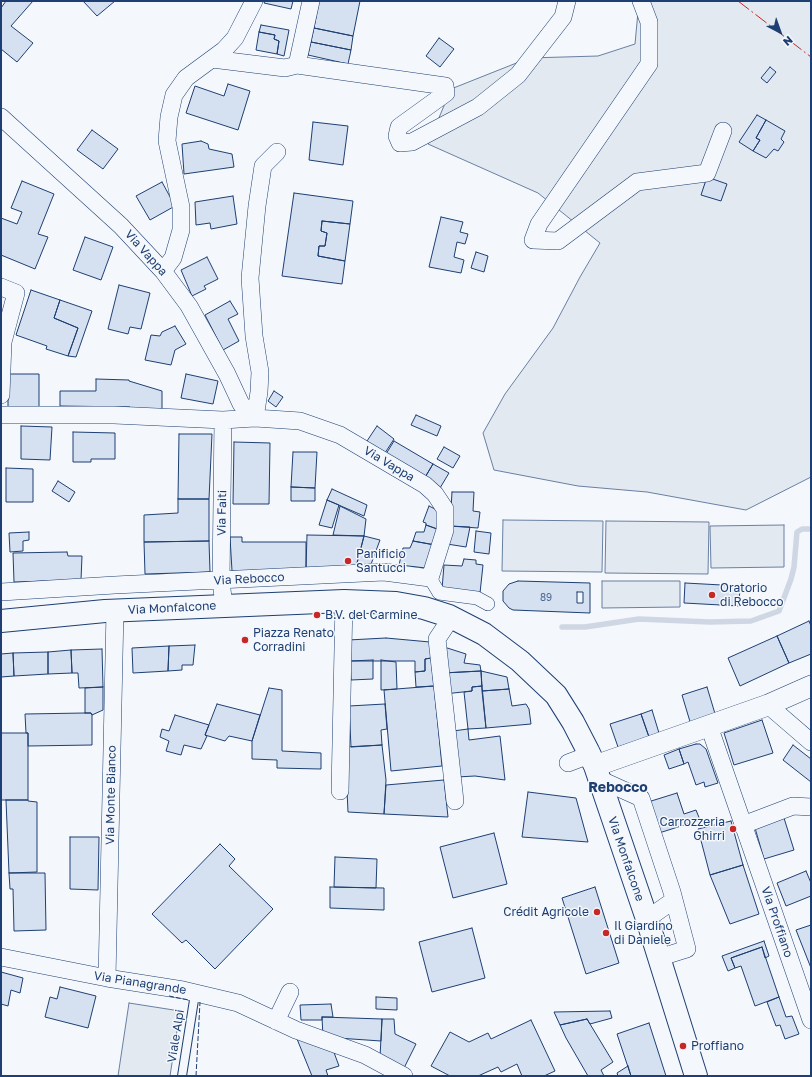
<!DOCTYPE html>
<html>
<head>
<meta charset="utf-8">
<style>
	body { margin:0 }
	#map { position:relative; width:812px; height:1077px; overflow:hidden; background:#f4f7fb; font-family:"Golos Text",sans-serif }
	canvas { display:block }
	.frame { position:absolute; inset:0; border:2px solid #1d3f73; pointer-events:none }
	.north { position:absolute; left:760px; top:12px; width:40px; height:40px; -webkit-text-stroke:3px #f4f7fb; paint-order:stroke; rotate:139deg; font-size:11px; font-weight:700; line-height:16px; text-align:center; color:#1d3f73 }
	.north::after { content:''; display:block; margin:auto; width:14px; height:18px; background:#1d3f73; clip-path:polygon(50% 0,100% 100%,50% 72%,0 100%) }
</style>
</head>
<body>
<div id="map">
<canvas width="812" height="1077"></canvas>
<div class="frame"></div>
<div class="north">N</div>
</div>
<script>
const context = document.querySelector('canvas').getContext('2d');
context.lineJoin = 'round';
function fillPath(path, color) { context.fillStyle = color; context.fill(path, 'evenodd'); }
const shape = rows => new Path2D(rows.map(r => 'M' + r).join(''));
function trace(path, color, width, dash) { context.strokeStyle = color; context.lineWidth = width; context.lineCap = dash ? 'butt' : 'round'; context.setLineDash(dash || []); context.stroke(path); }
function drawText(font, color, halo, rows, align = 'center') {
  context.font = font + ' "Golos Text",sans-serif'; context.lineWidth = 3; context.setLineDash([]); context.textBaseline = 'middle'; context.strokeStyle = halo; context.fillStyle = color; for (const [text, x, y, turn = 0] of rows) {
    context.save(); context.translate(x, y); context.rotate((+turn || 0) * Math.PI / 180); context.textAlign = isNaN(turn) ? turn : align; if (halo) context.strokeText(text, 0, 0); context.fillText(text, 0, 0); context.restore();
  }
}
const green = shape([
	[639,1,811,1,811,477,746,510,647,492,578,486,494,470,483,433,505,394,553,328,580,277,600,243,538,193,428,144,451,89,529,58,598,56,635,44,639,1],
	[503,520,603,521,602,572,502,571,503,520],
	[606,521,709,522,708,574,605,573,606,521],
	[784,525,784,567,711,568,710,526,784,525],
	[602,581,680,581,680,607,602,608,602,581],
	[129,1003,180,1011,170,1076,118,1076,129,1003]
]);
fillPath(green, '#e3e9f0');
trace(green, '#687fa3', 1);
trace(shape([
	[562,627,585,627,639,619,710,622,751,621,779,611,791,579,794,567,797,532,802,529,811,529]
]), '#cfd7e4', 5.5);
const building = shape([
	[6,1,33,1,11,26,33,43,17,62,1,49,1,8,6,1],
	[83,1,115,1,97,16,83,1],
	[265,1,293,1,291,9,264,3,265,1],
	[319,1,360,1,353,36,314,28,319,1],
	[261,25,289,30,284,56,277,54,279,41,274,39,275,35,259,32,261,25],
	[314,28,353,36,351,50,311,42,314,28],
	[259,32,275,35,274,39,279,41,277,54,256,50,259,32],
	[439,38,454,49,440,67,426,56,439,38],
	[311,42,351,50,348,64,308,55,311,42],
	[770,67,776,72,767,83,761,78,770,67],
	[228,84,250,91,238,130,186,113,195,86,224,96,228,84],
	[757,115,766,120,756,138,760,140,753,151,739,142,757,115],
	[766,120,785,131,781,139,784,142,778,151,774,149,766,158,753,151,760,140,756,138,766,120],
	[313,122,348,126,343,165,309,160,313,122],
	[92,130,118,149,103,169,77,150,92,130],
	[201,141,208,144,209,149,232,154,234,167,184,174,182,144,201,141],
	[707,177,727,184,721,201,701,195,707,177],
	[22,181,54,194,38,234,48,237,35,269,1,255,1,218,17,224,22,212,11,208,22,181],
	[162,182,175,206,150,220,136,196,162,182],
	[294,193,353,201,350,224,322,221,321,231,327,233,325,246,319,246,318,256,345,261,342,284,282,276,294,193],
	[233,196,237,224,211,229,210,223,196,225,195,202,233,196],
	[441,217,463,222,460,232,468,234,465,244,457,242,454,257,464,260,461,273,429,267,441,217],
	[322,221,350,224,345,261,318,256,319,246,325,246,327,233,321,231,322,221],
	[85,237,113,247,101,280,73,270,85,237],
	[476,252,488,256,484,272,471,268,476,252],
	[207,257,218,279,204,286,206,289,192,296,181,270,207,257],
	[119,285,150,293,141,329,130,327,128,334,108,329,119,285],
	[31,290,60,300,54,318,78,328,68,356,46,349,47,346,16,335,31,290],
	[60,300,92,311,76,357,68,356,78,328,54,318,60,300],
	[230,301,238,314,228,319,239,341,223,350,205,315,230,301],
	[175,326,186,344,175,350,171,365,145,360,151,335,160,336,162,332,175,326],
	[8,374,39,374,39,410,8,409,8,374],
	[186,374,218,381,213,404,181,398,186,374],
	[96,379,129,380,129,381,162,391,162,409,130,410,130,407,60,406,60,391,96,391,96,379],
	[274,391,283,397,276,407,268,401,274,391],
	[416,415,441,426,437,436,411,425,416,415],
	[21,426,52,427,50,460,21,459,21,426],
	[377,426,394,439,383,456,367,441,377,426],
	[73,432,115,433,115,459,91,459,91,462,73,462,73,432],
	[179,434,212,434,209,499,178,499,179,434],
	[394,441,433,464,424,479,386,454,394,441],
	[234,442,270,443,269,504,233,504,234,442],
	[444,447,460,456,453,468,437,459,444,447],
	[293,452,317,452,315,488,291,487,293,452],
	[433,464,449,473,440,488,424,479,433,464],
	[6,468,33,469,33,502,6,502,6,468],
	[58,481,75,492,69,502,52,491,58,481],
	[291,487,315,488,315,501,291,501,291,487],
	[332,489,367,505,364,516,327,500,332,489],
	[452,492,474,492,473,511,480,512,478,528,450,526,452,492],
	[178,499,209,499,209,541,144,542,144,515,178,513,178,499],
	[327,500,339,505,332,528,319,525,327,500],
	[340,506,366,519,364,536,333,535,340,506],
	[429,506,439,511,440,530,426,525,426,523,423,522,429,506],
	[426,525,440,530,435,545,413,541,416,532,424,532,426,525],
	[450,526,470,527,466,547,447,544,450,526],
	[476,531,491,533,489,554,474,552,476,531],
	[29,532,29,540,23,541,23,551,10,552,9,533,29,532],
	[307,535,364,536,356,567,306,569,307,535],
	[364,536,380,540,370,567,356,567,364,536],
	[230,537,242,537,242,542,306,542,306,569,232,571,230,537],
	[209,541,210,572,145,574,144,542,209,541],
	[413,541,435,545,426,568,399,565,403,548,410,548,413,541],
	[67,552,68,556,82,556,81,580,14,582,13,553,67,552],
	[464,559,476,560,476,564,483,565,480,593,442,589,444,565,462,566,464,559],
	[518,581,590,583,590,613,513,610,509,608,503,601,503,591,509,584,518,581],
	[685,583,740,586,739,606,684,603,685,583],
	[577,592,583,592,583,603,577,603,577,592],
	[809,621,811,626,811,654,789,663,777,636,809,621],
	[777,636,789,663,740,686,728,658,777,636],
	[386,638,430,642,431,658,425,659,425,671,415,672,415,661,350,661,348,640,386,638],
	[195,645,193,665,182,665,182,670,168,671,169,646,195,645],
	[169,646,168,671,133,673,132,648,169,646],
	[441,646,466,654,464,663,480,665,481,671,443,673,441,646],
	[102,649,103,687,79,688,78,673,72,673,71,650,102,649],
	[71,650,72,673,48,674,48,652,71,650],
	[48,652,48,674,14,676,13,653,48,652],
	[13,653,14,676,1,677,1,654,13,653],
	[431,658,434,686,416,687,415,672,425,671,425,659,431,658],
	[373,660,373,679,351,680,350,661,373,660],
	[381,660,396,662,397,689,381,690,381,660],
	[481,671,507,677,509,689,482,691,481,671],
	[481,671,482,686,472,687,472,691,444,694,443,673,481,671],
	[434,686,442,766,391,771,384,690,434,686],
	[482,686,486,728,468,729,464,692,472,691,472,687,482,686],
	[103,687,103,710,92,715,91,713,85,713,85,688,103,687],
	[707,687,716,717,691,725,682,695,707,687],
	[269,688,282,690,282,751,321,753,321,769,277,768,277,760,252,759,252,741,269,688],
	[509,689,512,706,526,704,529,709,531,724,486,728,482,691,509,689],
	[217,704,260,715,252,741,229,736,225,741,205,735,217,704],
	[385,704,387,729,381,730,382,745,351,747,349,706,385,704],
	[652,710,659,733,649,737,641,714,652,710],
	[85,713,91,713,92,715,92,745,28,746,28,733,26,733,25,714,85,713],
	[641,714,649,737,618,747,610,724,641,714],
	[175,715,209,725,205,735,207,736,201,749,184,745,181,755,166,751,169,741,160,737,162,729,169,731,175,715],
	[762,720,773,753,734,765,724,733,762,720],
	[468,729,469,740,500,736,505,780,475,776,457,777,453,731,468,729],
	[1,733,28,733,28,800,1,800,1,733],
	[696,744,700,744,706,749,718,783,705,787,704,782,696,785,688,762,684,764,679,749,696,744],
	[382,745,386,780,384,814,348,812,345,747,382,745],
	[793,745,811,759,811,782,783,760,793,745],
	[679,749,684,764,669,769,664,755,679,749],
	[444,780,448,817,384,814,386,785,444,780],
	[528,792,576,798,588,842,522,837,528,792],
	[677,793,684,814,696,810,700,820,659,833,648,802,677,793],
	[6,800,28,800,28,801,37,802,37,872,9,873,6,800],
	[784,818,794,850,764,859,755,828,784,818],
	[731,821,743,865,710,875,698,829,731,821],
	[494,833,507,884,453,898,440,847,494,833],
	[70,837,99,837,98,890,70,889,70,837],
	[220,844,235,859,229,866,273,909,215,969,186,940,182,943,152,914,220,844],
	[335,857,377,859,376,888,334,887,335,857],
	[743,865,759,914,730,924,710,875,743,865],
	[806,871,811,883,811,896,786,906,777,883,806,871],
	[9,873,45,873,46,930,14,931,13,889,10,889,9,873],
	[330,887,384,888,384,910,330,908,330,887],
	[595,887,619,963,586,974,562,898,595,887],
	[811,925,811,968,796,930,811,925],
	[472,928,485,978,432,992,419,942,472,928],
	[764,941,769,956,765,958,762,947,731,958,735,968,728,971,722,956,764,941],
	[762,947,779,997,755,1006,741,966,735,968,731,958,762,947],
	[1,972,23,978,20,993,11,990,8,1006,1,1004,1,972],
	[60,987,96,996,88,1028,45,1017,50,997,57,999,60,987],
	[376,997,397,998,397,1010,376,1009,376,997],
	[779,997,786,1017,792,1016,799,1034,785,1039,780,1025,776,1026,767,1002,779,997],
	[331,1004,333,1017,322,1017,322,1020,301,1020,300,1005,331,1004],
	[610,1011,612,1018,590,1024,587,1019,560,1025,554,1012,610,1011],
	[322,1017,382,1019,381,1041,323,1037,322,1017],
	[382,1019,394,1019,395,1034,416,1044,404,1068,380,1057,382,1019],
	[587,1019,613,1062,601,1070,604,1076,588,1076,566,1038,560,1025,587,1019],
	[531,1020,555,1071,544,1076,522,1076,517,1064,501,1072,498,1067,478,1076,450,1076,431,1066,450,1032,469,1042,488,1033,491,1039,531,1020],
	[649,1023,666,1076,631,1076,617,1034,649,1023],
	[295,1034,332,1047,339,1066,326,1070,328,1076,312,1076,295,1034],
	[628,1066,631,1076,618,1076,617,1073,628,1066]
]);
fillPath(building, '#d5e0f0');
trace(building, '#1d3f73', 1);
const service = shape([
	[182,1076,194,1000]
]);
const pedestrian = shape([
	[430,578,439,593,477,598,488,604]
]);
const minor = shape([
	[641,1,649,22,649,64,539,224,533,240,558,241,637,182,707,173,723,131],
	[212,59,285,68,297,65,445,86,446,93,399,127,397,136,400,143,412,142,478,107,518,75,563,17,567,1],
	[297,65,311,1],
	[1,117,121,226,163,271,189,306,227,374,241,404,255,418],
	[163,271,173,258,181,230,181,207,167,141,169,117,174,95,186,78,224,50,235,38,254,1],
	[1,287,16,293,3,342,1,395],
	[1,415,114,415,223,420,255,418,300,421,340,435,425,485,435,494,445,509,445,530,430,578,384,572,115,585,1,592],
	[255,418,259,392,260,372,254,336,250,278,257,206,263,166,277,152],
	[223,420,221,581,224,606],
	[449,616,445,627,437,639,455,801],
	[768,705,811,742],
	[709,726,811,1020],
	[568,763,589,755],
	[599,779,641,798,672,892,687,949,658,958],
	[340,791,344,601],
	[743,825,793,806,811,807],
	[647,919,674,900],
	[1,957,107,978,183,990,238,1003,296,1030,365,1055,404,1076],
	[107,978,115,611],
	[276,1021,290,992]
]);
const tertiary = shape([
	[595,766,768,705,811,686]
]);
const secondary = shape([
	[1,621,105,611,344,601,396,603,424,608,449,616,484,634,520,661,556,695,573,722,588,751,595,766,647,919,696,1076]
]);
trace(service, '#1d3f73', 10);
trace(pedestrian, '#1d3f73', 14);
trace(minor, '#1d3f73', 18);
trace(tertiary, '#1d3f73', 22);
trace(secondary, '#1d3f73', 24);
trace(service, '#f4f7fb', 8);
trace(pedestrian, '#f4f7fb', 13);
trace(minor, '#f4f7fb', 17);
trace(tertiary, '#f4f7fb', 21);
trace(secondary, '#f4f7fb', 22);
trace(shape([
	[169,996,189,1000],
	[196,1076,200,1002]
]), '#1d3f73', 1, [5, 2]);
trace(shape([
	[738,1,811,57]
]), '#c62828', 1, [14, 3, 2, 3]);
for (const [x, y, r, color] of [
	[348,561,4,"#c62828"],
	[712,595,4,"#c62828"],
	[317,615,4,"#c62828"],
	[245,640,4,"#c62828"],
	[733,829,4,"#c62828"],
	[597,912,4,"#c62828"],
	[606,933,4,"#c62828"],
	[683,1046,4,"#c62828"]
]) { const dot = new Path2D(); dot.arc(x, y, r, 0, 2 * Math.PI); context.fillStyle = color; context.fill(dot); trace(dot, '#f4f7fb', 1.5); }
drawText('10px', '#4b6792', null, [
	["89",546,598]
]);
drawText('12px', '#1d3f73', '#f4f7fb', [
	["Via Vappa",146,253,48],
	["Via Vappa",389,464,31],
	["Via Faiti",222,513,-89],
	["Via Rebocco",249,579,-3],
	["Via Monfalcone",172,608,-3],
	["Via Monte Bianco",111,795,-89],
	["Via Monfalcone",626,859,71],
	["Via Proffiano",777,922,71],
	["Via Pianagrande",140,983,9],
	["Viale Alpi",176,1036,-81]
]);
drawText('12px', '#1d3f73', '#f4f7fb', [
	["Panificio",356,554],
	["Santucci",356,568],
	["Oratorio",720,588],
	["di Rebocco",720,602],
	["B.V. del Carmine",325,615],
	["Piazza Renato",253,633],
	["Corradini",253,647],
	["Carrozzeria",725,822,"right"],
	["Ghirri",725,836,"right"],
	["Crédit Agricole",589,912,"right"],
	["Il Giardino",614,926],
	["di Daniele",614,940],
	["Proffiano",691,1046]
], 'left');
drawText('bold 14px', '#1d3f73', '#f4f7fb', [
	["Rebocco",618,788]
]);
</script>
</body>
</html>
